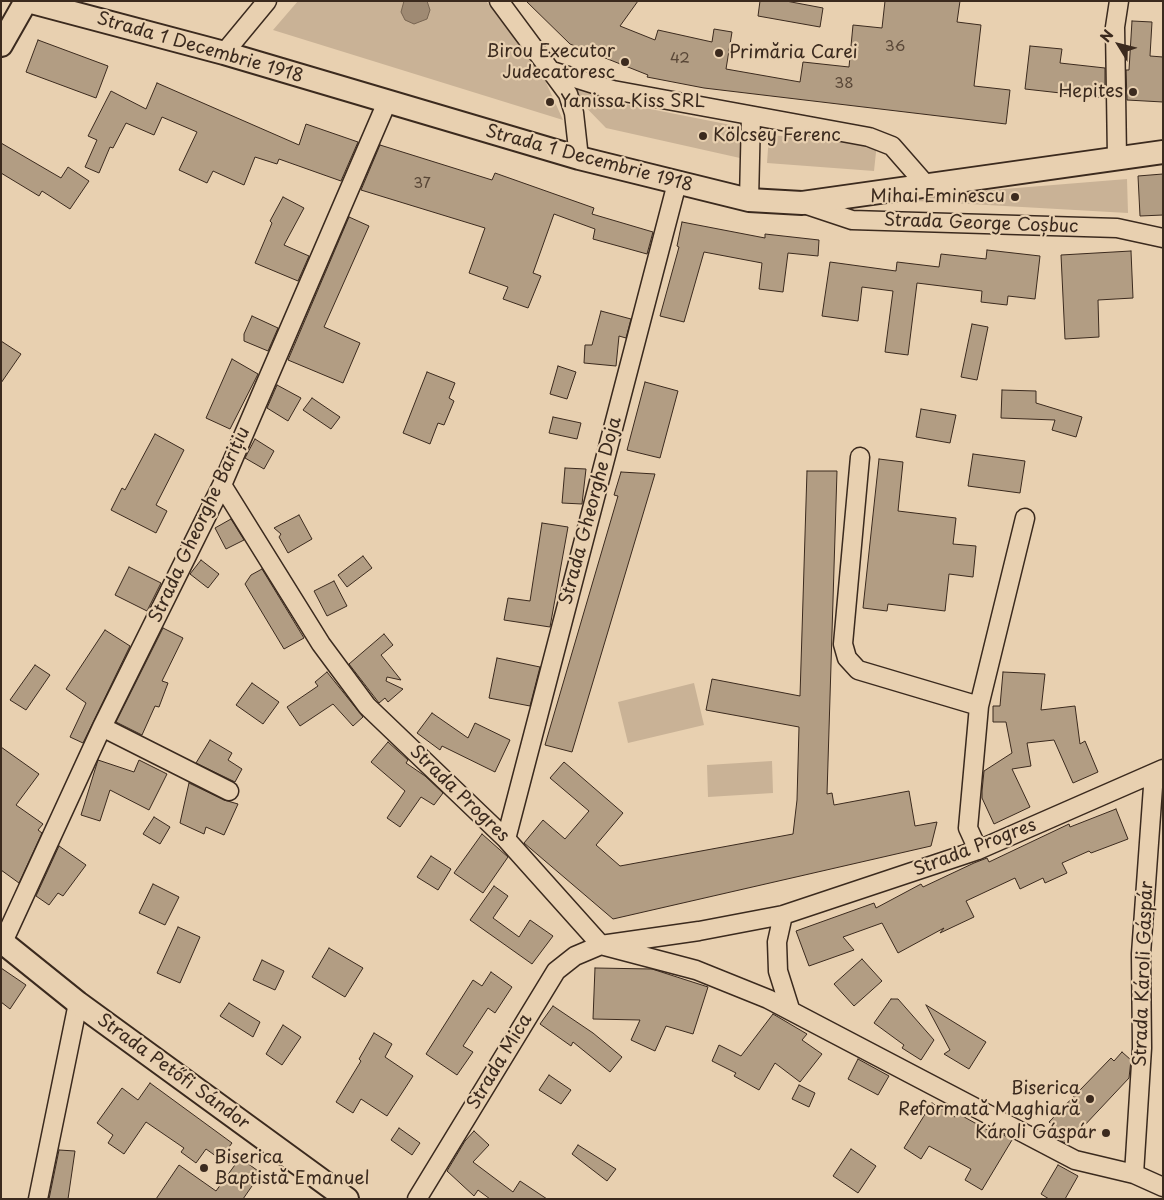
<!DOCTYPE html>
<html>
<head>
<meta charset="utf-8">
<style>
	body { margin:0 }
	#map { position:relative; width:1164px; height:1200px; overflow:hidden; background:#e8d0b0; font-family:"Playpen Sans",sans-serif }
	canvas { display:block }
	.frame { position:absolute; inset:0; border:2px solid #3b2a1e; pointer-events:none }
	.north { position:absolute; left:1094px; top:20px; width:50px; height:50px; -webkit-text-stroke:4px #e8d0b0; paint-order:stroke; rotate:306deg; font-size:14px; font-weight:700; line-height:20px; text-align:center; color:#3b2a1e }
	.north::after { content:''; display:block; margin:auto; width:18px; height:22px; background:#3b2a1e; clip-path:polygon(50% 0,100% 100%,50% 72%,0 100%) }
</style>
</head>
<body>
<div id="map">
<canvas width="1164" height="1200"></canvas>
<div class="frame"></div>
<div class="north">N</div>
</div>
<script>
const context = document.querySelector('canvas').getContext('2d');
context.lineJoin = 'round';
function fillPath(path, color) { context.fillStyle = color; context.fill(path, 'evenodd'); }
const shape = rows => new Path2D(rows.map(r => 'M' + r).join(''));
function trace(path, color, width, dash) { context.strokeStyle = color; context.lineWidth = width; context.lineCap = dash ? 'butt' : 'round'; context.setLineDash(dash || []); context.stroke(path); }
function drawText(font, color, halo, rows, align = 'center') {
  context.font = font + ' "Playpen Sans",sans-serif'; context.lineWidth = 4.5; context.setLineDash([]); context.textBaseline = 'middle'; context.strokeStyle = halo; context.fillStyle = color; for (const [text, x, y, turn = 0] of rows) {
    context.save(); context.translate(x, y); context.rotate((+turn || 0) * Math.PI / 180); context.textAlign = isNaN(turn) ? turn : align; if (halo) context.strokeText(text, 0, 0); context.fillText(text, 0, 0); context.restore();
  }
}
fillPath(shape([
	[298,1,486,1,544,78,563,120,273,30],
	[568,79,605,100,746,128,740,158,606,128,570,91],
	[769,135,877,143,874,171,767,163],
	[1127,179,1128,213,881,199],
	[694,683,704,725,628,743,618,702],
	[772,761,773,793,708,797,707,765]
]), '#c9b296');
const water = shape([
	[404,1,427,1,430,10,427,19,414,24,405,20,401,12,404,1]
]);
fillPath(water, '#9f8a73');
trace(water, '#776451', 1);
const building = shape([
	[526,1,638,1,620,26,655,40,658,30,712,42,714,29,732,32,726,69,800,82,803,62,849,67,853,25,882,28,885,1,960,1,957,22,981,25,974,86,1010,90,1006,124,704,88,647,77,648,75,570,44,526,1],
	[760,1,786,1,823,8,820,27,758,16,760,1],
	[1132,21,1152,22,1150,56,1163,57,1163,102,1127,100,1126,70,1129,70,1132,21],
	[38,40,108,66,96,98,26,72,38,40],
	[1030,46,1062,49,1060,63,1105,68,1105,98,1025,89,1030,46],
	[157,83,299,145,306,124,358,142,341,181,279,159,277,164,255,157,244,185,213,171,207,183,179,170,197,132,162,117,154,135,126,123,113,148,110,147,99,173,85,167,97,140,88,136,111,91,146,109,157,83],
	[1,143,61,178,68,167,89,181,70,209,42,191,39,196,1,173,1,143],
	[380,145,492,180,495,173,594,208,592,214,653,232,647,254,593,239,595,229,554,214,533,273,541,276,528,308,503,299,508,287,469,273,485,228,361,190,380,145],
	[1163,174,1163,215,1140,216,1138,176,1163,174],
	[283,197,304,208,284,245,309,256,298,281,255,263,272,223,270,221,283,197],
	[349,217,369,226,324,327,360,343,343,383,288,360,349,217],
	[682,222,765,238,765,234,819,240,818,256,788,253,783,292,759,289,762,263,704,252,684,322,660,316,679,247,677,246,682,222],
	[987,250,1040,256,1035,299,1008,296,1007,305,981,302,982,291,917,283,908,355,885,352,893,291,862,287,858,321,822,316,830,262,896,271,897,262,939,267,941,254,986,259,987,250],
	[1131,251,1133,298,1098,300,1099,337,1065,339,1061,255,1131,251],
	[601,311,631,319,626,338,619,336,616,366,584,363,585,345,592,345,601,311],
	[252,316,278,328,268,351,244,341,244,334,252,316],
	[972,324,988,327,977,380,961,377,972,324],
	[1,341,21,354,1,383,1,341],
	[232,359,258,374,230,429,206,418,232,359],
	[558,366,576,372,567,399,550,394,558,366],
	[427,372,455,383,449,398,454,401,444,425,438,423,430,444,403,433,427,372],
	[645,382,678,391,660,458,627,450,645,382],
	[277,385,301,398,288,421,267,408,277,385],
	[1002,390,1036,391,1036,403,1082,417,1076,437,1052,430,1055,420,1001,418,1002,390],
	[312,398,340,417,331,429,303,410,312,398],
	[921,409,956,415,950,443,916,437,921,409],
	[553,417,581,423,577,439,549,433,553,417],
	[155,434,184,450,156,505,167,511,156,533,111,510,122,488,125,490,155,434],
	[255,439,274,451,264,469,245,458,255,439],
	[973,454,1025,461,1020,493,968,486,973,454],
	[879,459,903,462,898,511,956,518,953,544,976,546,973,577,949,574,945,611,888,604,887,611,863,608,879,459],
	[565,468,586,469,582,504,562,503,565,468],
	[807,471,837,471,827,794,832,793,834,805,909,791,915,826,937,822,931,846,613,919,524,843,543,820,565,839,589,811,550,778,564,762,623,813,596,845,620,866,793,834,797,800,799,727,706,710,712,679,800,696,807,471],
	[621,472,655,474,572,752,545,745,618,496,614,495,621,472],
	[299,515,312,539,288,553,279,537,281,534,274,528,299,515],
	[231,519,244,540,226,549,215,528,231,519],
	[542,523,568,527,550,627,504,620,508,598,530,601,542,523],
	[363,556,372,568,347,587,338,575,363,556],
	[201,560,219,574,208,588,190,574,201,560],
	[129,567,161,583,147,611,115,595,129,567],
	[262,569,304,638,284,649,245,584,251,575,262,569],
	[334,581,347,606,327,616,314,591,334,581],
	[163,628,183,638,162,681,168,683,159,707,155,706,142,735,116,722,163,628],
	[105,630,130,646,83,743,70,737,86,703,66,689,105,630],
	[384,634,393,645,381,655,401,680,387,677,386,681,403,689,388,702,385,698,379,703,349,664,384,634],
	[497,658,540,667,530,706,489,698,497,658],
	[35,665,50,675,26,710,10,700,35,665],
	[327,672,363,717,353,726,333,704,300,726,287,707,318,686,315,682,327,672],
	[1003,672,1045,674,1041,710,1075,706,1080,744,1085,741,1098,772,1073,783,1054,740,1027,743,1031,766,1012,769,1030,807,994,824,982,798,982,791,984,771,1012,753,1006,722,993,722,993,706,1000,706,1003,672],
	[252,683,279,702,263,724,236,705,252,683],
	[432,713,468,738,475,723,510,740,495,772,442,746,440,750,417,733,432,713],
	[210,740,232,753,228,760,242,769,235,782,196,763,210,740],
	[388,742,408,760,406,763,425,776,443,793,434,805,421,797,400,827,387,818,405,791,371,762,388,742],
	[1,747,39,774,16,805,43,824,38,830,42,833,19,883,1,870,1,747],
	[98,760,134,772,139,760,167,774,149,810,110,790,100,821,81,815,98,760],
	[189,783,224,800,238,804,224,835,206,827,204,834,180,823,189,783],
	[1116,809,1128,839,1091,853,1089,851,1062,863,1067,873,1045,883,1043,878,1020,889,1015,878,966,901,974,917,940,933,944,928,898,953,882,923,843,937,854,950,809,966,796,931,874,903,876,908,921,884,923,887,974,863,987,858,989,862,1069,824,1070,827,1116,809],
	[154,817,170,827,160,844,143,834,154,817],
	[482,834,508,857,483,893,454,873,482,834],
	[59,846,86,865,63,896,58,893,49,905,36,896,59,846],
	[431,856,451,869,438,890,417,877,431,856],
	[153,884,179,897,165,925,139,913,153,884],
	[494,886,508,896,493,918,519,937,530,920,553,936,532,964,470,920,494,886],
	[178,927,200,937,180,983,157,973,178,927],
	[329,948,363,968,345,997,312,977,329,948],
	[862,959,882,981,854,1006,834,984,862,959],
	[262,960,284,971,275,990,253,980,262,960],
	[1,968,26,985,10,1009,1,1002,1,968],
	[595,968,652,969,708,987,693,1034,666,1026,655,1051,631,1040,640,1020,593,1019,595,968],
	[491,972,512,987,495,1013,488,1008,463,1046,473,1052,457,1075,426,1054,473,980,482,986,491,972],
	[891,999,898,999,934,1040,921,1060,902,1048,904,1045,874,1023,891,999],
	[229,1003,260,1022,253,1037,220,1016,229,1003],
	[926,1005,986,1042,969,1069,944,1054,950,1050,926,1005],
	[553,1006,593,1033,622,1057,610,1072,573,1042,571,1046,540,1024,553,1006],
	[773,1014,807,1034,802,1040,822,1054,800,1082,775,1063,759,1090,734,1076,736,1073,712,1061,719,1045,741,1056,773,1014],
	[283,1025,301,1037,282,1065,266,1054,283,1025],
	[374,1033,392,1044,385,1057,413,1076,387,1116,361,1099,353,1113,336,1102,361,1061,359,1059,374,1033],
	[1122,1052,1131,1060,1129,1078,1067,1144,1048,1134,1055,1127,1049,1122,1111,1058,1114,1061,1122,1052],
	[858,1059,889,1076,878,1095,848,1079,858,1059],
	[549,1075,571,1090,561,1104,539,1090,549,1075],
	[150,1083,232,1143,220,1159,206,1149,196,1163,181,1152,184,1148,146,1122,124,1154,108,1143,113,1135,97,1123,122,1088,138,1100,150,1083],
	[799,1085,815,1093,809,1107,792,1099,799,1085],
	[932,1103,955,1117,957,1113,993,1133,995,1130,1012,1140,982,1190,965,1180,971,1169,929,1146,921,1159,904,1148,932,1103],
	[399,1128,420,1143,412,1155,391,1140,399,1128],
	[474,1131,489,1145,473,1162,513,1192,520,1181,547,1199,490,1199,478,1190,474,1196,447,1171,465,1141,474,1131],
	[578,1145,616,1169,607,1181,572,1154,578,1145],
	[851,1149,876,1166,858,1193,833,1176,851,1149],
	[59,1150,75,1151,68,1199,49,1199,59,1150],
	[240,1158,261,1173,243,1199,156,1199,179,1165,216,1191,240,1158],
	[1058,1165,1078,1176,1065,1199,1049,1199,1041,1194,1058,1165]
]);
fillPath(building, '#b29d83');
trace(building, '#3b2a1e', 1);
const minor = shape([
	[499,1,568,94,574,113,579,158],
	[224,53,267,1],
	[549,70,613,90,869,137,892,146,927,186],
	[1117,158,1115,27,1119,1],
	[749,200,751,116],
	[804,204,852,220,1117,228,1163,238],
	[860,457,843,644,847,658,858,670,979,706],
	[222,485,321,644,367,706,506,839,601,945,699,931,783,915,978,850,1163,769],
	[102,727,229,791],
	[506,839,677,183],
	[978,850,968,828,979,706,1025,518],
	[783,915,777,942,778,971,790,1009],
	[3,942,102,727,222,485,387,102],
	[1134,1174,1142,1048,1141,954,1154,773],
	[38,1199,78,1003],
	[417,1199,556,971,575,956,601,945,696,970,768,999,1075,1160,1134,1174,1163,1187]
]);
const major = shape([
	[28,1,224,53,579,158,749,200,802,203,1163,152],
	[1,45,26,1],
	[1,941,78,1003,347,1199]
]);
trace(minor, '#3b2a1e', 21);
trace(major, '#3b2a1e', 26);
trace(minor, '#e8d0b0', 18);
trace(major, '#e8d0b0', 22);
for (const [x, y, r, color] of [
	[719,53,5,"#3b2a1e"],
	[625,62,5,"#3b2a1e"],
	[1133,92,5,"#3b2a1e"],
	[550,102,5,"#3b2a1e"],
	[703,136,5,"#3b2a1e"],
	[1015,197,5,"#3b2a1e"],
	[1090,1099,5,"#3b2a1e"],
	[1106,1133,5,"#3b2a1e"],
	[204,1168,5,"#3b2a1e"]
]) { const dot = new Path2D(); dot.arc(x, y, r, 0, 2 * Math.PI); context.fillStyle = color; context.fill(dot); trace(dot, '#e8d0b0', 2); }
drawText('15px', '#594737', null, [
	["36",895,47],
	["42",680,59],
	["38",844,84],
	["37",422,184]
]);
drawText('18px', '#3b2a1e', '#e8d0b0', [
	["Strada 1 Decembrie 1918",200,48,16],
	["Strada 1 Decembrie 1918",589,159,15],
	["Strada George Coșbuc",981,224,2],
	["Strada Gheorghe Doja",591,511,-75],
	["Strada Gheorghe Barițiu",200,525,-65],
	["Strada Progres",459,794,44],
	["Strada Progres",975,848,-21],
	["Strada Károli Gáspár",1144,974,-88],
	["Strada Mica",500,1062,-59],
	["Strada Petőfi Sándor",173,1072,36]
]);
drawText('18px', '#3b2a1e', '#e8d0b0', [
	["Birou Executor",615,52],
	["Judecatoresc",615,73],
	["Primăria Carei",729,53,"left"],
	["Hepites",1123,92],
	["Yanissa Kiss SRL",560,102,"left"],
	["Kölcsey Ferenc",713,136,"left"],
	["Mihai Eminescu",1005,197],
	["Biserica",1080,1089],
	["Reformată Maghiară",1080,1110],
	["Károli Gáspár",1096,1133],
	["Biserica",214,1158,"left"],
	["Baptistă Emanuel",214,1179,"left"]
], 'right');
</script>
</body>
</html>
